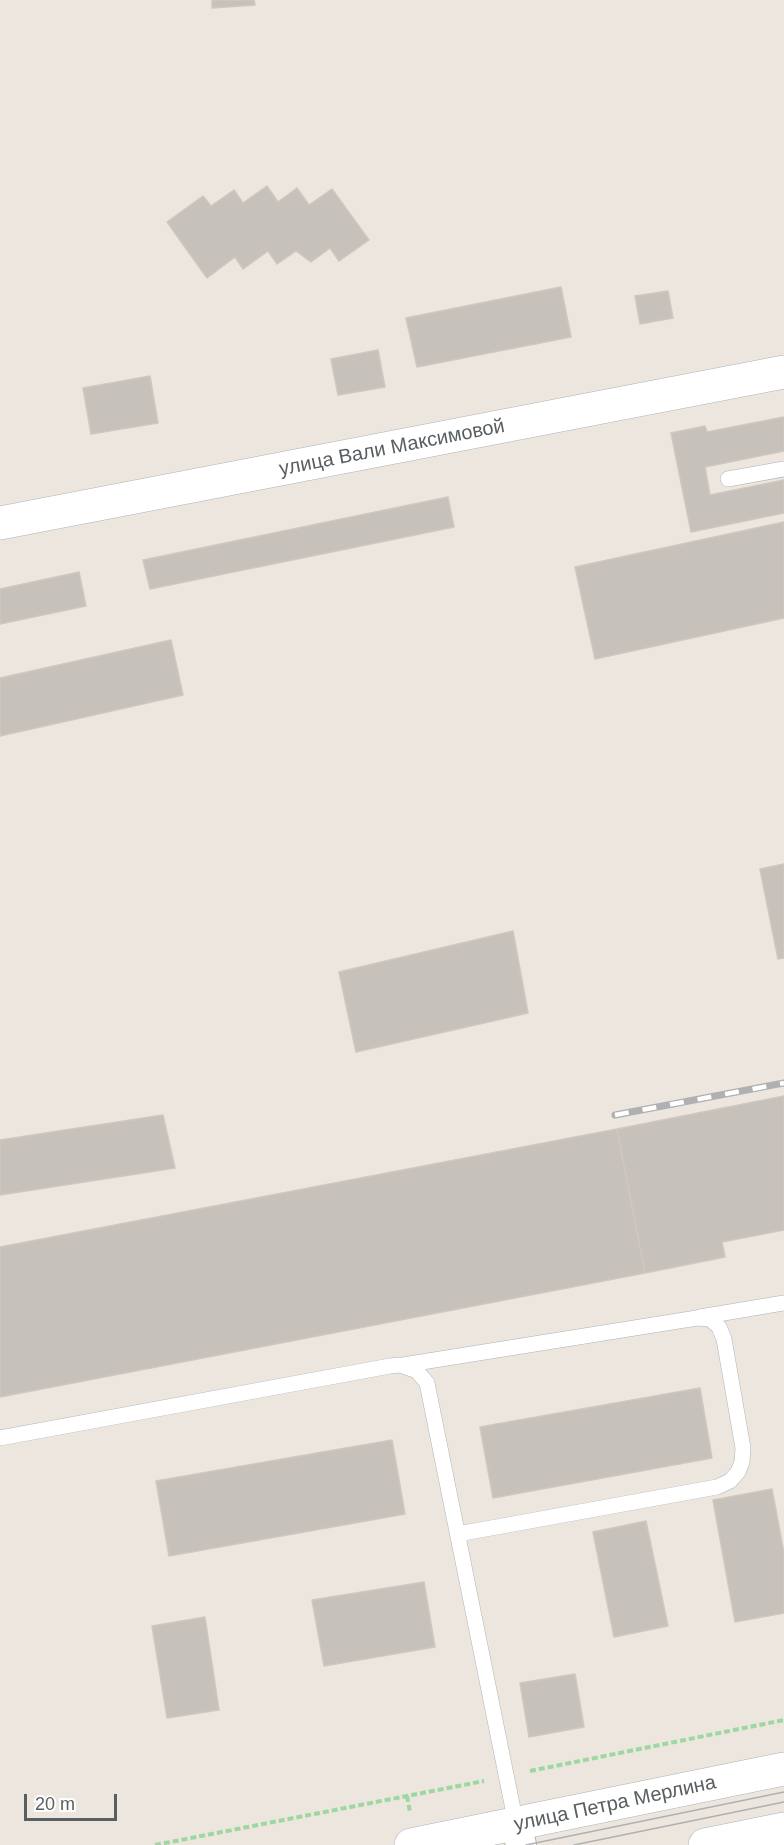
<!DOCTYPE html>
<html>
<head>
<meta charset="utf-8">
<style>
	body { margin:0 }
	#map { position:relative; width:784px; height:1845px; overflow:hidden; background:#ece6df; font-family:Arial,sans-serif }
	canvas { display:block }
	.scale { position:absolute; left:24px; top:1794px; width:93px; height:27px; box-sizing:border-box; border:3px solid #585e61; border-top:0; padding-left:8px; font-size:18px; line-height:21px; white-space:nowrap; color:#585e61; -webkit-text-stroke:4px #fff; paint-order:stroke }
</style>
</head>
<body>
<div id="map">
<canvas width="784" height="1845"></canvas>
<div class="scale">20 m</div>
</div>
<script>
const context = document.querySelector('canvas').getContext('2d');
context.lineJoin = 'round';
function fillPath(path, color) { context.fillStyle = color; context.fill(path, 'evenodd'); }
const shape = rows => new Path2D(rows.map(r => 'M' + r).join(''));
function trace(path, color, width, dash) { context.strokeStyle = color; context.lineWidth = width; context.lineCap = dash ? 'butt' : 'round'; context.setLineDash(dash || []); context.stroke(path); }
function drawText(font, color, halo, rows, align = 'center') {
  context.font = font + ' Arial,sans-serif'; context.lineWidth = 4.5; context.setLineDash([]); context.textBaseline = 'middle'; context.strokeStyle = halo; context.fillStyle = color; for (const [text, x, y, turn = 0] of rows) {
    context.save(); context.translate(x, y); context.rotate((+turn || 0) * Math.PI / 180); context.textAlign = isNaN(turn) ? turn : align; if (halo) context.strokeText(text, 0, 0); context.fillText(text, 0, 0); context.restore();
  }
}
const building = shape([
	[212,0,254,0,255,5,212,8,212,0],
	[267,186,278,202,297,188,309,205,332,189,369,240,339,261,330,248,311,262,296,251,277,264,268,251,243,269,235,257,207,278,167,222,203,196,211,206,234,190,243,203,267,186],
	[561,287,571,337,417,367,406,318,561,287],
	[668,291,673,318,640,324,635,296,668,291],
	[378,350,385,387,338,395,331,359,378,350],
	[150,376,158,423,91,434,83,388,150,376],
	[784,417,784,451,705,467,710,495,784,480,784,513,691,532,671,433,705,426,707,432,784,417],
	[448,497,454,527,150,589,143,560,448,497],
	[784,522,784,618,595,659,575,567,784,522],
	[79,572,86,606,0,624,0,589,79,572],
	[171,640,183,695,0,736,0,678,171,640],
	[784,864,784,958,778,959,760,869,784,864],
	[513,931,528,1013,356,1052,339,972,513,931],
	[784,1096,784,1230,722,1242,725,1257,645,1273,617,1129,784,1096],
	[163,1115,175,1168,0,1195,0,1140,163,1115],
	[617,1129,645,1273,0,1397,0,1247,617,1129],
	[700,1388,712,1458,493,1498,480,1427,700,1388],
	[392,1440,405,1514,169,1556,156,1481,392,1440],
	[772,1489,784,1553,784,1613,735,1622,713,1500,772,1489],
	[646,1521,668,1626,614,1637,593,1532,646,1521],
	[424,1582,435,1647,324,1666,312,1600,424,1582],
	[205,1617,219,1710,167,1718,152,1626,205,1617],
	[575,1674,584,1727,529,1737,520,1683,575,1674]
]);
fillPath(building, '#c7c1bc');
trace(building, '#d0c7bd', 1.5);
const lane = shape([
	[728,479,784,469],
	[700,1317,784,1303],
	[403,1365,697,1318,710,1319,719,1327,724,1339,743,1448,742,1462,738,1472,730,1481,717,1487,458,1534],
	[0,1438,390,1366,400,1365,417,1371,427,1383,516,1824]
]);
const street = shape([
	[516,1824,521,1845]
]);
const secondary = shape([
	[0,523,784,372],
	[411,1845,784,1769],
	[705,1845,784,1829]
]);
trace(lane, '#adb2b6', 16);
trace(street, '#adb2b6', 32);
trace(secondary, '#acb2b6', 34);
trace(shape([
	[530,1771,784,1720],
	[407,1796,410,1812],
	[155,1845,484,1781]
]), '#9dd7a1', 4, [6, 3]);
trace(lane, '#fff', 15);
trace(street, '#fff', 30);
trace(secondary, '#fff', 33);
trace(shape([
	[526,1845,784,1792],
	[574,1845,784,1802]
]), '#afb0b1', 1.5);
const rail = shape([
	[615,1115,784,1083]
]);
trace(rail, '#afb0b1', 7);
trace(rail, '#fff', 4.5, [14]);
drawText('20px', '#585e61', '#fff', [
	["улица Вали Максимовой",392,448,-11],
	["улица Петра Мерлина",615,1804,-12]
]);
</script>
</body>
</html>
